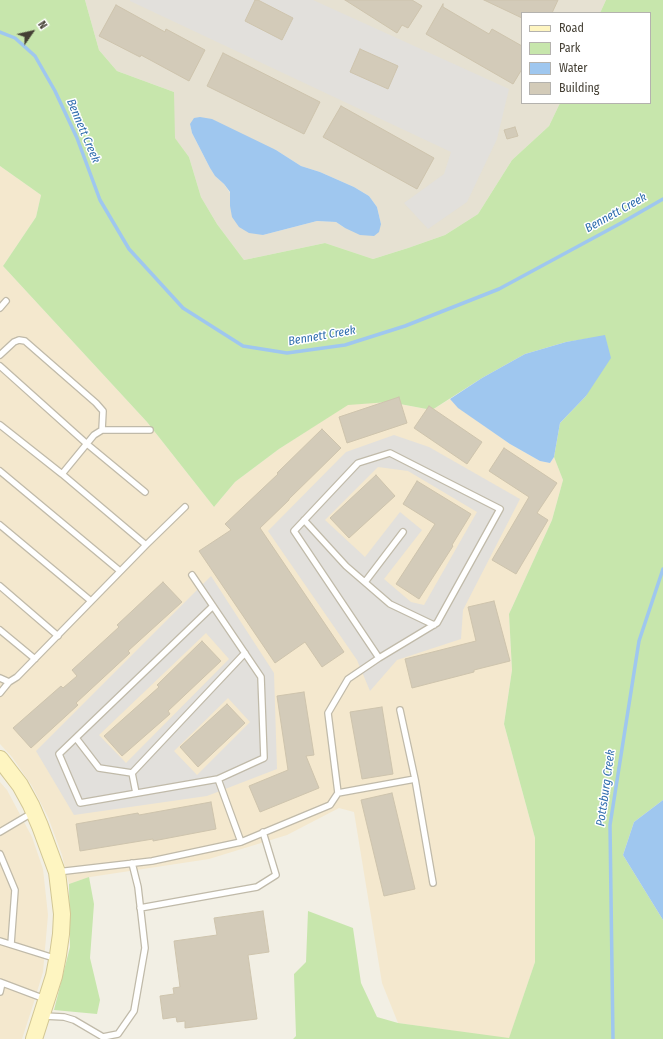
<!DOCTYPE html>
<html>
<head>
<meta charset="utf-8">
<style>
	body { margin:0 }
	#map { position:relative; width:663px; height:1039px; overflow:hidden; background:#f2efe4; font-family:"Fira Sans Condensed",sans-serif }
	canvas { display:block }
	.legend { position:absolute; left:521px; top:12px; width:130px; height:92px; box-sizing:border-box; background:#fff; border:1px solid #b4b2ae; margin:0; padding:5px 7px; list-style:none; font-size:12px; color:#443f34 }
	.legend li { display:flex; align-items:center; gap:8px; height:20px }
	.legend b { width:20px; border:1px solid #b4b2ae }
	.north { position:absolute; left:12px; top:12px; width:40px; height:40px; -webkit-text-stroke:3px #fff; paint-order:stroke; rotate:56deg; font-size:11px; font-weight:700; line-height:16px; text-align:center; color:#443f34 }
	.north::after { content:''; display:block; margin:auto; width:14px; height:18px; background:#443f34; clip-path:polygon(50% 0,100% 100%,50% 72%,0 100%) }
</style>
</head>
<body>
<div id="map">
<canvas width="663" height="1039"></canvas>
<ul class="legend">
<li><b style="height:5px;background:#fef5c1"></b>Road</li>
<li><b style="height:11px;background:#c7e6ac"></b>Park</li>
<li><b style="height:11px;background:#9fc7ef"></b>Water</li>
<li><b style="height:11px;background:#d3cbb9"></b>Building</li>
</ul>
<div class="north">N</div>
</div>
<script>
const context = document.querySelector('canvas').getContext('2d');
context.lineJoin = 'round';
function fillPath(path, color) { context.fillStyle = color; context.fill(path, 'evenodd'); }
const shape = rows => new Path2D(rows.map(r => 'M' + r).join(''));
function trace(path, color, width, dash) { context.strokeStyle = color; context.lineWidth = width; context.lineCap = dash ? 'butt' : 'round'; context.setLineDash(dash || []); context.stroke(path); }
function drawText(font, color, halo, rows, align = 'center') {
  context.font = font + ' "Fira Sans Condensed",sans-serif'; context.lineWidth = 3; context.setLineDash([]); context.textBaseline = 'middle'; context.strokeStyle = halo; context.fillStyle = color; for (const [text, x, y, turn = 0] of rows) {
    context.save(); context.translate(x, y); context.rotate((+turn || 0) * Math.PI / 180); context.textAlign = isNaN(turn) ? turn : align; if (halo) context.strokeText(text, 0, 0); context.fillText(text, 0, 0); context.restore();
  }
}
fillPath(shape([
	[85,0,606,0,600,13,522,13,522,103,560,103,549,126,512,160,478,214,445,235,408,248,373,259,325,243,244,260,217,224,201,197,189,157,174,137,174,92,117,71,99,50],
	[190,124,276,150,301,166,320,172,354,187,369,196,377,207,381,224,345,228,336,222,317,221,263,235,230,206,230,193,224,184,215,176,210,168,192,133]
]), '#e6e1d2');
fillPath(shape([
	[0,166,41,195,36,217,3,266,147,422,214,507,235,482,279,449,348,404,389,402,432,410,450,399,459,408,510,444,540,461,550,463,554,457,563,480,552,520,509,614,512,670,504,724,535,838,535,962,509,1039,398,1023,382,983,354,812,339,808,287,835,209,859,90,877,69,884,62,855,48,817,32,786,12,757,0,744],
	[0,782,7,790,32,837,43,869,48,915,43,972,33,1005,22,1039,0,1039]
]), '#f4e8ce');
fillPath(shape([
	[0,0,85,0,99,50,117,71,174,92,175,138,189,157,201,197,217,224,244,260,325,243,373,259,408,248,445,235,478,214,512,160,549,126,560,103,650,103,650,13,600,13,606,0,663,0,663,800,634,822,623,855,663,920,663,1039,293,1039,296,1036,294,974,306,962,308,911,353,928,361,983,377,1017,398,1023,509,1038,535,962,535,838,504,724,512,670,509,614,552,520,563,480,554,457,560,423,586,396,605,336,566,342,525,354,482,378,432,410,389,402,348,405,279,449,235,482,214,507,147,422,3,266,36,217,41,195,0,166],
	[89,877,94,904,90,958,100,1000,97,1014,54,1010,70,947,69,884]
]), '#c7e6ac');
fillPath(shape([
	[130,0,313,0,509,89,497,139,467,202,428,229,404,203,444,174,451,152,130,1],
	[394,435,429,447,520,499,463,610,461,639,397,660,370,691,357,660,268,531,346,452],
	[378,467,408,471,477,512,424,605,411,602,384,579,422,530,400,512,365,557,325,520],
	[211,576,274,673,277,769,207,796,74,815,36,751],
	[206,633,229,659,126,763,99,735],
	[228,698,250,722,197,775,174,751]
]), '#e2e0dc');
fillPath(shape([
	[200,117,212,119,276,150,301,166,320,172,354,187,369,196,377,207,381,224,379,232,374,236,360,235,345,228,336,222,317,221,263,235,249,233,239,227,232,217,230,206,230,192,224,184,215,176,210,168,192,133,190,124,194,118],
	[605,335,611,358,586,396,560,423,554,457,550,463,540,461,510,444,458,408,450,399,482,378,525,354,566,342],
	[663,800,663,920,623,855,634,822]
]), '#9fc7ef');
trace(shape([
	[0,32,15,38,35,56,55,91,77,138,100,200,129,249,183,308,243,346,287,353,345,345,405,326,499,289,623,222,663,199],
	[613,1039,610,825,639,641,663,569]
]), '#9fc7ef', 3.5);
const building = shape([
	[255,0,258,0,293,18,282,40,245,21,255,0],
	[345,0,412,0,422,6,408,28,402,25,397,33,345,0],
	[484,0,558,0,552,13,522,13,522,18,484,0],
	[443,4,443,7,489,34,492,29,522,46,522,69,513,84,426,34,443,4],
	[116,5,165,32,166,29,205,50,189,81,141,55,140,57,99,36,116,5],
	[360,49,398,66,388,89,350,72,360,49],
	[223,53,320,102,304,134,207,86,223,53],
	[341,106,434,158,417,189,323,137,341,106],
	[515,127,518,136,507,139,504,130,515,127],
	[399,397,407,423,347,443,339,417,399,397],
	[429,406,482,442,467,464,414,428,429,406],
	[322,429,341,448,289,499,289,500,260,528,344,652,322,667,305,642,275,663,199,551,231,530,225,524,278,474,277,473,322,429],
	[504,448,557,483,537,513,548,520,516,574,492,560,529,497,489,471,504,448],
	[376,475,395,496,349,538,330,518,376,475],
	[417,481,471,514,452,545,453,546,419,599,396,584,435,524,403,504,417,481],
	[163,582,182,602,128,651,130,653,76,703,78,705,31,748,13,728,61,686,63,688,77,676,72,670,119,627,117,625,163,582],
	[494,601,510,661,474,670,474,672,412,688,405,659,476,641,468,607,494,601],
	[202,641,221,661,168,711,170,714,122,756,104,736,159,687,157,685,202,641],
	[304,692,314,755,306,756,319,788,260,812,249,786,288,770,277,696,304,692],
	[227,704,245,723,198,767,180,747,227,704],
	[382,707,393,774,362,779,350,712,382,707],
	[392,793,415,889,384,896,361,800,392,793],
	[211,802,216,829,153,841,153,839,80,851,76,824,138,813,139,815,211,802],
	[263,911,269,952,248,955,257,1019,185,1028,185,1021,177,1022,176,1017,163,1019,160,996,174,994,173,988,180,987,174,941,217,935,214,918,263,911]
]);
fillPath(building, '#d3cbb9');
trace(building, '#cec4ad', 1);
const lane = shape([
	[0,308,6,301],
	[0,355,14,342,19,340,25,341,96,403,103,411,102,430,94,435,62,474,146,545,17,677,9,682,0,678],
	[0,366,87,444,145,492],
	[0,425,62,474],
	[102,430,150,430],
	[0,471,120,571],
	[304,520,346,566,390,604,434,625],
	[0,525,91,601],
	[146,545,185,507],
	[192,575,261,677,264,758,218,779,241,842],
	[365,582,403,532],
	[0,586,58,636],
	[213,606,59,754,80,803,218,779],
	[0,630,35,659],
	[0,693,9,682],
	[400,710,415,779],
	[76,738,99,768,132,773],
	[136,793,132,773,245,653],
	[338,793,415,779,433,883],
	[0,832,32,813],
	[0,854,15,890,11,944],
	[57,872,152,861,241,842,330,805,338,793,328,713,348,679,379,658,437,623,500,509,390,453,358,463,294,531,379,658],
	[140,908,257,887,276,875,263,832],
	[0,941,57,959],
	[0,982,45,999],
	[0,992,2,983],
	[44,1016,64,1017,74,1020,103,1037,118,1034,134,1011,145,948,138,887,132,863]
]);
const secondary = shape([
	[0,759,20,785,31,805,40,826,57,872,62,914,61,934,58,955,54,976,34,1039]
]);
trace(lane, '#c0baa9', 8);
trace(secondary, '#d2c693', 18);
trace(lane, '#fff', 5.5);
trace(secondary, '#fef5c1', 16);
drawText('italic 12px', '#2f6dae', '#fff', [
	["Bennett Creek",83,131,67],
	["Bennett Creek",616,213,-29],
	["Bennett Creek",322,336,-10],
	["Pottsburg Creek",606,788,-82]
]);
</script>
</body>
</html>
